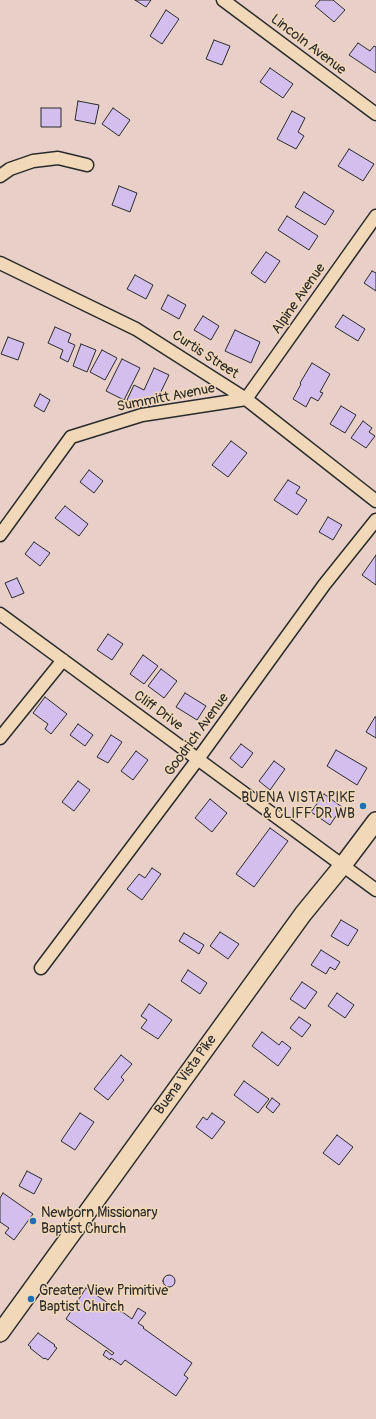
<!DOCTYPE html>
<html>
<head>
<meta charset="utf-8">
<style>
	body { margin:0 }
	canvas { display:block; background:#e8d0c9 }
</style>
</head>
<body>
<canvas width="376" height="1419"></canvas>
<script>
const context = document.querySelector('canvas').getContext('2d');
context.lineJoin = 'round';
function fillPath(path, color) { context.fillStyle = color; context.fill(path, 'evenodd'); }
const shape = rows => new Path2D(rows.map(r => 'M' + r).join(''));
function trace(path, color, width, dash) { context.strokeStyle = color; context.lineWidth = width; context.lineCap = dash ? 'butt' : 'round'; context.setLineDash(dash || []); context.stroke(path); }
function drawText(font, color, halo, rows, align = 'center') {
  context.font = font + ' Pangolin,sans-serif'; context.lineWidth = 3; context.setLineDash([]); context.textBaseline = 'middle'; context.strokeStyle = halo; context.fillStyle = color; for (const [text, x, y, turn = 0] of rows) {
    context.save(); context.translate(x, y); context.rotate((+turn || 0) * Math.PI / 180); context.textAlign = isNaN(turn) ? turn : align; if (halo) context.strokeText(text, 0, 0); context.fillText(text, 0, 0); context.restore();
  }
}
const building = shape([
	[135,0,151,0,146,7,135,0],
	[320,0,333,0,345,10,334,22,315,6,320,0],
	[166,10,179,19,162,44,150,36,166,10],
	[214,40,230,46,222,65,206,59,214,40],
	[358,43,370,51,374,46,376,47,376,73,349,55,358,43],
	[270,68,293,84,283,98,260,82,270,68],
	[78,101,99,105,95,124,75,120,78,101],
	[41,108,61,108,61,127,41,127,41,108],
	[113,108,130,120,119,136,102,124,113,108],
	[292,111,305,118,298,132,304,136,296,149,277,139,292,111],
	[349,149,374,164,363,181,338,166,349,149],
	[119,186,137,193,130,212,112,205,119,186],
	[304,192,334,211,325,225,295,207,304,192],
	[287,216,318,236,309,250,278,230,287,216],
	[266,252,280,261,265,283,251,273,266,252],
	[372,271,376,273,376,291,364,283,372,271],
	[135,275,153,285,146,299,127,289,135,275],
	[168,295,186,305,179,319,161,309,168,295],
	[343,315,365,329,358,341,335,327,343,315],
	[203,316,219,326,211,340,194,330,203,316],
	[55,327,71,334,68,342,75,345,68,362,60,358,63,350,48,343,55,327],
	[235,330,260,342,251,363,225,351,235,330],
	[8,337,24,343,18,360,1,354,8,337],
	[81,344,96,350,87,372,73,366,81,344],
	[102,350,117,358,105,380,90,372,102,350],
	[122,359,140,368,124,400,106,391,122,359],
	[312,363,330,374,320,392,323,393,318,401,311,397,306,407,293,399,301,384,300,383,312,363],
	[154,368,169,375,153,408,144,404,142,408,127,400,134,385,144,390,154,368],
	[40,394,50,400,44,412,34,406,40,394],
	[341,406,356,415,345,433,330,424,341,406],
	[363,421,372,428,369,432,375,436,366,448,351,438,363,421],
	[231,441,247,453,228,477,212,465,231,441],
	[89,470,103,481,94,493,80,482,89,470],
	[288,480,300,487,296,493,307,500,297,515,274,500,288,480],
	[65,506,88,524,79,536,55,518,65,506],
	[328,517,342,525,333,540,319,532,328,517],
	[34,542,50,553,40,566,25,554,34,542],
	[376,555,376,585,362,575,376,555],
	[17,578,24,593,12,598,5,583,17,578],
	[108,634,123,644,112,660,97,650,108,634],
	[143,655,158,666,144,684,130,674,143,655],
	[161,669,177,681,164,698,148,686,161,669],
	[185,693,206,706,197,720,176,707,185,693],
	[45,697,67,714,51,734,45,729,48,724,33,713,45,697],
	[375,717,376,717,376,738,366,732,375,717],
	[78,724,93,735,85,746,70,735,78,724],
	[111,735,122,742,108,763,97,757,111,735],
	[241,744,253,753,242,768,230,758,241,744],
	[336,750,367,768,357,785,327,766,336,750],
	[136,751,148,760,133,780,121,771,136,751],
	[274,761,285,769,270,790,259,781,274,761],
	[78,781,90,790,74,811,62,802,78,781],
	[324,794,342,807,330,825,311,812,324,794],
	[210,799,227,813,212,832,195,818,210,799],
	[270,828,288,841,254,887,236,874,270,828],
	[152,868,161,874,142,900,127,889,139,874,145,878,152,868],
	[341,920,358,930,348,946,331,936,341,920],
	[220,932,239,944,228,959,210,946,220,932],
	[184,933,204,945,199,954,179,941,184,933],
	[321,950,340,962,335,970,330,967,326,974,311,965,321,950],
	[188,970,207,983,200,994,181,981,188,970],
	[302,982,317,992,305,1009,290,999,302,982],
	[337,993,354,1005,345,1018,328,1006,337,993],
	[149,1004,172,1020,158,1039,141,1028,147,1020,141,1016,149,1004],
	[299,1017,311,1025,302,1037,290,1028,299,1017],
	[262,1032,279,1045,282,1041,291,1048,278,1066,252,1046,262,1032],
	[121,1055,132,1064,121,1077,124,1080,108,1100,94,1089,121,1055],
	[244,1081,269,1099,258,1113,234,1095,244,1081],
	[272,1098,280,1104,273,1113,266,1107,272,1098],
	[80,1113,94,1122,75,1150,61,1141,80,1113],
	[212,1113,225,1122,212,1139,196,1127,203,1117,207,1120,212,1113],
	[337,1135,353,1147,339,1165,323,1153,337,1135],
	[27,1171,42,1179,34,1194,19,1186,27,1171],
	[3,1193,33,1214,14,1240,5,1233,9,1228,0,1222,0,1198,3,1193],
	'163 1281a6 6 0 1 1 12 0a6 6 0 1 1-12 0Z',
	[86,1288,121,1312,121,1311,132,1319,138,1308,146,1313,138,1323,144,1327,143,1328,192,1363,184,1375,188,1378,176,1396,125,1360,121,1365,111,1358,110,1360,103,1355,106,1350,112,1355,114,1353,66,1319,86,1288],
	[38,1333,55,1345,54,1346,57,1348,48,1360,45,1358,44,1359,30,1348,31,1347,28,1345,38,1333]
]);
fillPath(building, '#d4beee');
trace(building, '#2b2b2b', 1);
const minor = shape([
	[223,0,376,114],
	[0,176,10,169,33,161,58,158,87,165],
	[0,263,136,329,246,399,376,501],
	[0,535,71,437,142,415,246,399,376,216],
	[0,614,376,890],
	[0,738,63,660],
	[41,968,198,759,324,585,376,520]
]);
const secondary = shape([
	[0,1333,303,914,343,865,376,821]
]);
trace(minor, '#2b2b2b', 15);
trace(secondary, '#2b2b2b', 20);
trace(minor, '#f1d8b9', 12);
trace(secondary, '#f1d8b9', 17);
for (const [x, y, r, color] of [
	[363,806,4,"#1f6fb2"],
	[33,1221,4,"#1f6fb2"],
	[31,1299,4,"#1f6fb2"]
]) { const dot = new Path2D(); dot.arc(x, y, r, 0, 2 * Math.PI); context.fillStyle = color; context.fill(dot); trace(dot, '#f1d8b9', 1.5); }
drawText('14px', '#2b2b2b', '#f1d8b9', [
	["Lincoln Avenue",308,45,37],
	["Alpine Avenue",299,299,-55],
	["Curtis Street",205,355,33],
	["Summitt Avenue",166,398,-11],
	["Cliff Drive",158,711,36],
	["Goodrich Avenue",197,735,-54],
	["Buena Vista Pike",186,1075,-54]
]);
drawText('14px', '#2b2b2b', '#f1d8b9', [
	["BUENA VISTA PIKE",355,798,"right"],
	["& CLIFF DR WB",355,814,"right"],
	["Newborn Missionary",41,1213],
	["Baptist Church",41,1229],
	["Greater View Primitive",39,1291],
	["Baptist Church",39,1307]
], 'left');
</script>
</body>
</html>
